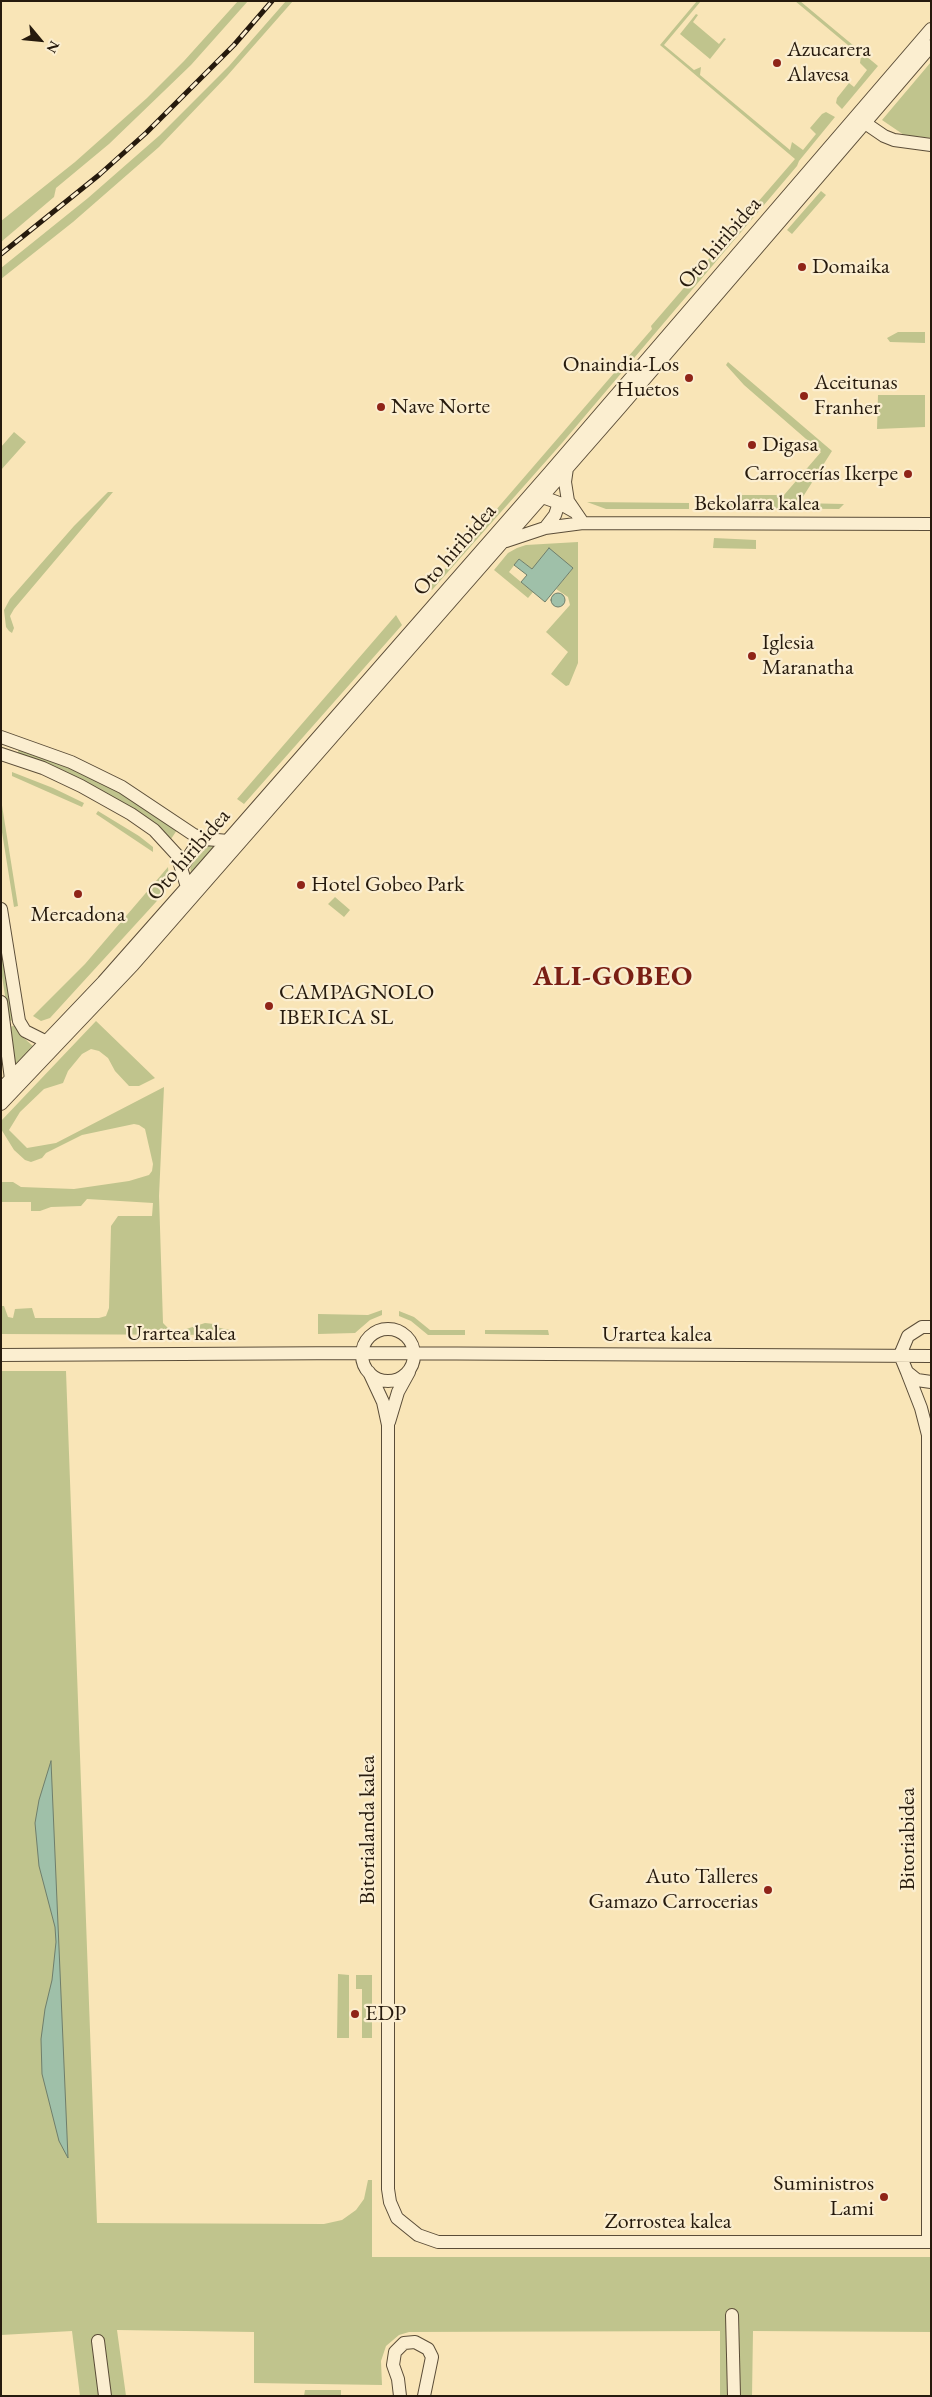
<!DOCTYPE html>
<html>
<head>
<meta charset="utf-8">
<style>
	body { margin:0 }
	#map { position:relative; width:932px; height:2397px; overflow:hidden; background:#f9e5b7; font-family:"EB Garamond",serif }
	canvas { display:block }
	.frame { position:absolute; inset:0; border:2px solid #261a0d; pointer-events:none }
	.north { position:absolute; left:15px; top:15px; width:50px; height:50px; -webkit-text-stroke:4px #fbeed0; paint-order:stroke; rotate:118deg; font-size:14px; font-weight:700; line-height:20px; text-align:center; color:#261a0d }
	.north::after { content:''; display:block; margin:auto; width:18px; height:22px; background:#261a0d; clip-path:polygon(50% 0,100% 100%,50% 72%,0 100%) }
</style>
</head>
<body>
<div id="map">
<canvas width="932" height="2397"></canvas>
<div class="frame"></div>
<div class="north">N</div>
</div>
<script>
const context = document.querySelector('canvas').getContext('2d');
context.lineJoin = 'round';
function fillPath(path, color) { context.fillStyle = color; context.fill(path, 'evenodd'); }
const shape = rows => new Path2D(rows.map(r => 'M' + r).join(''));
function trace(path, color, width, dash) { context.strokeStyle = color; context.lineWidth = width; context.lineCap = dash ? 'butt' : 'round'; context.setLineDash(dash || []); context.stroke(path); }
function drawText(font, color, halo, rows, align = 'center') {
  context.font = font + ' "EB Garamond",serif'; context.lineWidth = 4.5; context.setLineDash([]); context.textBaseline = 'middle'; context.strokeStyle = halo; context.fillStyle = color; for (const [text, x, y, turn = 0] of rows) {
    context.save(); context.translate(x, y); context.rotate((+turn || 0) * Math.PI / 180); context.textAlign = isNaN(turn) ? turn : align; if (halo) context.strokeText(text, 0, 0); context.fillText(text, 0, 0); context.restore();
  }
}
fillPath(shape([
	[238,1,248,1,191,65,109,144,56,188,54,197,1,242,1,221,75,162,147,98,184,61],
	[286,1,293,1,227,76,159,147,73,222,1,279,1,268,88,198,160,135,229,66],
	[697,1,701,1,664,45,694,70,701,67,700,75,790,150,792,142,803,150,816,134,810,128,822,114,826,112,835,117,799,161,797,166,562,443,432,590,426,585,436,575,439,576,652,329,651,326,795,159,660,45],
	[795,1,800,1,878,66,842,109,836,103,837,98,849,83,854,87,867,70,860,63,861,56],
	[696,14,698,15,693,22,719,44,724,38,726,39,710,59,680,34],
	[931,62,931,138,904,135,882,120],
	[821,191,826,195,792,234,787,230],
	[898,332,925,332,925,343,890,342,887,338],
	[728,362,832,451,799,503,844,504,839,509,710,508,706,504,735,503,738,495,784,495,821,452,744,385,726,365],
	[878,395,925,395,925,427,877,429],
	[14,432,26,442,1,470,1,447],
	[108,492,113,492,14,609,10,616,14,628,12,633,9,631,6,627,4,610,10,599,74,526],
	[587,502,689,503,689,509,606,509],
	[714,538,756,540,756,549,713,548],
	[578,542,578,663,569,685,566,686,551,674,568,652,546,632,570,605,568,597,556,589,573,568,532,569,519,559,509,572,533,592,528,598,494,570,508,553,517,548,526,545],
	[396,615,402,625,244,804,237,799],
	[20,746,60,761,122,793,177,830,171,839,17,755],
	[12,772,53,788,84,803,82,807,12,776],
	[1,799,18,906,14,907,1,826],
	[98,811,139,836,153,847,153,852,96,814],
	[208,845,216,847,191,874,190,865,193,855],
	[168,867,169,879,167,888,156,902,50,1018,41,1021,33,1016,85,964],
	[335,897,350,910,344,917,328,904],
	[1,940,15,1020,9,1021,1,970],
	[96,1021,155,1078,139,1086,129,1086,115,1071,108,1058,99,1051,91,1049,82,1054,68,1071,63,1083,44,1089,20,1112,9,1130,27,1148,56,1143,164,1087,159,1196,163,1323,170,1330,180,1331,205,1323,214,1324,216,1327,234,1331,235,1335,1,1334,1,1306,4,1306,8,1317,13,1318,15,1309,32,1308,35,1318,99,1318,106,1316,109,1308,111,1226,118,1216,152,1216,153,1203,87,1199,81,1206,51,1207,40,1211,31,1211,31,1202,1,1202,1,1182,13,1182,21,1187,74,1189,129,1181,149,1175,152,1171,153,1164,145,1129,139,1125,134,1124,82,1135,46,1153,42,1158,31,1162,25,1160,14,1150,1,1129,1,1121],
	[16,1025,24,1038,35,1048,15,1069,10,1027],
	[382,1310,382,1315,370,1320,355,1333,318,1334,318,1314,368,1315],
	[399,1311,414,1317,430,1330,465,1330,465,1335,428,1335,411,1321,399,1316],
	[485,1330,548,1330,549,1335,485,1334],
	[1,1371,66,1371,97,2223,324,2224,342,2220,356,2210,364,2199,368,2180,372,2180,372,2257,931,2257,931,2332,753,2331,752,2396,720,2396,720,2331,409,2332,399,2335,386,2346,381,2361,382,2385,254,2383,254,2332,117,2330,126,2396,80,2396,72,2331,1,2335],
	[338,1974,349,1975,349,2038,337,2038],
	[356,1975,372,1975,372,2038,362,2038,362,1989,356,1989],
	[305,2390,341,2390,341,2396,304,2396]
]), '#c0c48d');
const water = shape([
	[549,548,573,568,545,602,521,582,527,575,514,565,519,559,532,569,549,548],
	'551 600a7 7 0 1 1 14 0a7 7 0 1 1-14 0Z',
	[51,1761,68,2158,59,2141,42,2074,41,2039,45,2009,52,1980,56,1942,55,1927,39,1866,35,1823,39,1800,51,1761]
]);
fillPath(water, '#9fc0a9');
trace(water, '#6f7e6b', 1);
const minor = shape([
	[865,123,884,136,894,140,931,145],
	[567,468,565,482,568,501,583,523],
	[537,495,559,503,575,512],
	[545,528,555,515,559,503],
	[506,541,545,528,583,523,931,524],
	[1,737,71,762,122,787,194,835,206,839,228,841],
	[1,754,43,768,81,786,131,814,154,830,177,855,187,887],
	[182,867,193,850,206,839],
	[1,909,19,1021,25,1031,47,1042],
	[1,1002,11,1079],
	[1,1089,103,982,187,887,549,473,931,29],
	[1,1104,133,965,619,409,931,46],
	[931,1327,922,1327,908,1336,900,1355,907,1372,917,1380,931,1382],
	'362 1355a26 26 0 1 1 52 0a26 26 0 1 1-52 0Z',
	[1,1355,362,1353,931,1356],
	[369,1372,383,1402,388,1425,388,2189,390,2202,397,2218,418,2235,438,2242,931,2242],
	[907,1372,921,1408,928,1435,928,2242],
	[389,1422,398,1392,409,1372],
	[732,2315,734,2396],
	[98,2341,105,2396],
	[400,2396,398,2379,393,2365,395,2352,404,2343,415,2342,428,2349,432,2357,424,2396]
]);
trace(minor, '#5b4d38', 14);
trace(minor, '#fbeed0', 12);
const rail = shape([
	[1,254,99,175,146,133,234,45,272,1]
]);
trace(rail, '#261a0d', 5);
trace(rail, '#fbeed0', 3, [9]);
for (const [x, y, r, color] of [
	[777,63,5,"#8f2418"],
	[802,267,5,"#8f2418"],
	[689,378,5,"#8f2418"],
	[804,396,5,"#8f2418"],
	[381,407,5,"#8f2418"],
	[752,445,5,"#8f2418"],
	[908,474,5,"#8f2418"],
	[752,656,5,"#8f2418"],
	[301,885,5,"#8f2418"],
	[78,894,5,"#8f2418"],
	[269,1006,5,"#8f2418"],
	[768,1890,5,"#8f2418"],
	[355,2014,5,"#8f2418"],
	[884,2197,5,"#8f2418"]
]) { const dot = new Path2D(); dot.arc(x, y, r, 0, 2 * Math.PI); context.fillStyle = color; context.fill(dot); trace(dot, '#fbeed0', 2); }
drawText('22px', '#261a0d', '#fbeed0', [
	["Azucarera",787,50],
	["Alavesa",787,75],
	["Domaika",812,267],
	["Onaindia-Los",679,365,"right"],
	["Huetos",679,390,"right"],
	["Aceitunas",814,383],
	["Franher",814,408],
	["Nave Norte",391,407],
	["Digasa",762,445],
	["Carrocerías Ikerpe",898,474,"right"],
	["Iglesia",762,643],
	["Maranatha",762,668],
	["Hotel Gobeo Park",311,885],
	["Mercadona",78,915,"center"],
	["CAMPAGNOLO",279,993],
	["IBERICA SL",279,1018],
	["Auto Talleres",758,1877,"right"],
	["Gamazo Carrocerias",758,1902,"right"],
	["EDP",365,2014],
	["Suministros",874,2184,"right"],
	["Lami",874,2209,"right"]
], 'left');
drawText('22px', '#261a0d', '#fbeed0', [
	["Oto hiribidea",720,243,-49],
	["Bekolarra kalea",757,504],
	["Oto hiribidea",455,550,-49],
	["Oto hiribidea",189,855,-49],
	["Urartea kalea",181,1334],
	["Urartea kalea",657,1335],
	["Bitorialanda kalea",368,1830,-90],
	["Bitoriabidea",908,1839,-90],
	["Zorrostea kalea",668,2222]
]);
context.letterSpacing = '1px';
drawText('bold 28px', '#7a1f14', '#fbeed0', [
	["ALI-GOBEO",613,977]
]);
context.letterSpacing = '0px';
</script>
</body>
</html>
